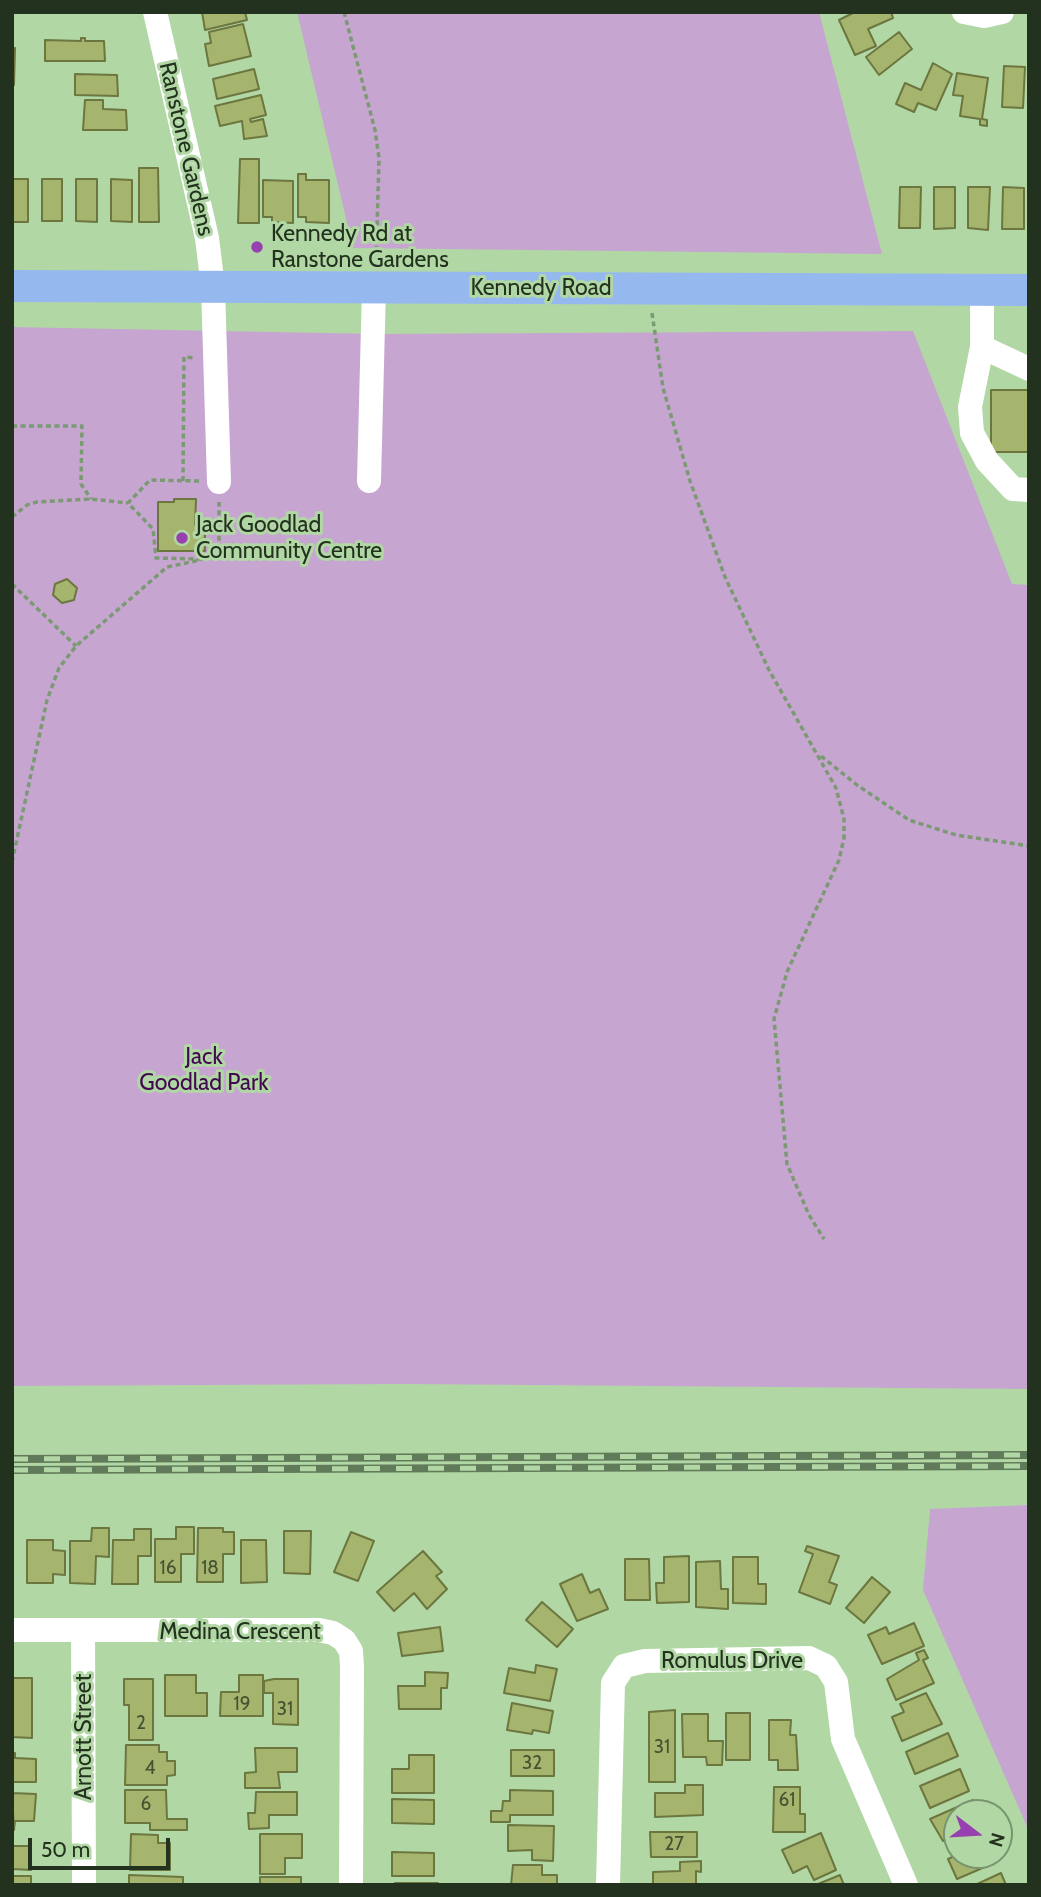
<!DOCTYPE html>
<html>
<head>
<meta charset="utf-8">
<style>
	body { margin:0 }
	#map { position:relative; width:1041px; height:1897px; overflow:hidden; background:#b1d7a5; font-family:Cabin,sans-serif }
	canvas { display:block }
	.frame { position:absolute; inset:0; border:14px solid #23321e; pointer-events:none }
	.north { position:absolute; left:943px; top:1799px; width:70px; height:70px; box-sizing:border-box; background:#b1d7a5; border:2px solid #78956f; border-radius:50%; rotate:107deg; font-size:19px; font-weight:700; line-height:28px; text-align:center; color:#23321e }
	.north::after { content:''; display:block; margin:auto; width:24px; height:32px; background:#9641af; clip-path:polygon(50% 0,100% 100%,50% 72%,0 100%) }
	.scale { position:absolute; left:28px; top:1838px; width:142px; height:32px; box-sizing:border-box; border:4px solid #23321e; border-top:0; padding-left:9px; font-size:21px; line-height:24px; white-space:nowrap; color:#23321e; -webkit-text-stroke:5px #b1d7a5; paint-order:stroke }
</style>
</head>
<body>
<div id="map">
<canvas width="1041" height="1897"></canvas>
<div class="frame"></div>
<div class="north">N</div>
<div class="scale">50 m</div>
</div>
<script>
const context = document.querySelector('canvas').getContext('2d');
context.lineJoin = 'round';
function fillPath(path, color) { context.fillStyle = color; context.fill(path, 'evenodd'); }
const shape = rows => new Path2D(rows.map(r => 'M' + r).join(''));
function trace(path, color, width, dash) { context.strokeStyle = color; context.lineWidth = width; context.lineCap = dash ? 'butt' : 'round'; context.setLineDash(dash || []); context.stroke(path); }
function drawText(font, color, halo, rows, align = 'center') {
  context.font = font + ' Cabin,sans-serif'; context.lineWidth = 6; context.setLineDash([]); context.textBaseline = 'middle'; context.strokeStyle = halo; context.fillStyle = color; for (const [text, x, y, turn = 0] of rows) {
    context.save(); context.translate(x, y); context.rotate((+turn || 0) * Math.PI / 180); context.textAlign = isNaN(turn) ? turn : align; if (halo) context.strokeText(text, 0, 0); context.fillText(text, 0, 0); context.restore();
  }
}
fillPath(shape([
	[297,12,819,12,882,254,353,248],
	[12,327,376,334,913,331,1012,584,1029,585,1029,1389,404,1384,12,1386],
	[1029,1505,1029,1831,923,1590,930,1509]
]), '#c6a6d0');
const building = shape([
	[202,12,245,12,247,20,205,30,202,12],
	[855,12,891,12,893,18,868,29,876,46,855,55,839,20,855,12],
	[243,24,251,56,209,66,205,44,211,43,209,32,243,24],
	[899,32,912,49,879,75,866,57,899,32],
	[81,38,85,38,85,41,104,41,105,61,45,61,45,40,81,41,81,38],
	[12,48,15,48,14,85,12,85,12,48],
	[933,63,952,74,936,110,918,103,914,112,896,104,905,83,921,90,933,63],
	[1004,66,1025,67,1023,108,1002,107,1004,66],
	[254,69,259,89,217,99,213,79,254,69],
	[957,73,988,78,982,119,987,120,987,126,980,125,980,119,960,116,963,96,953,95,957,73],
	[75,74,117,75,118,96,75,95,75,74],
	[261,95,266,115,250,119,251,122,263,119,267,136,244,139,242,121,220,126,215,106,261,95],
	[85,100,103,100,103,109,126,110,127,130,83,130,85,100],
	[240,159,259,159,259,223,238,223,240,159],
	[139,168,158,168,159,222,139,222,139,168],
	[298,174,306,174,306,180,329,180,329,223,306,222,306,217,298,217,298,174],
	[12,179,28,179,28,222,12,222,12,179],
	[42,179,62,179,62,221,42,221,42,179],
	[76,179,97,179,97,222,76,221,76,179],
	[111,179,132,180,132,222,111,221,111,179],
	[263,180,293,181,293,223,272,222,272,217,263,217,263,180],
	[900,187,921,187,920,228,899,228,900,187],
	[934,187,955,187,955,228,934,229,934,187],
	[968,187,990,187,988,230,968,228,968,187],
	[1003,187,1024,188,1024,229,1002,229,1003,187],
	[991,390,1029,390,1029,452,991,452,991,390],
	[174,499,196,499,195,525,205,525,205,551,158,551,158,502,174,502,174,499],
	[67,579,77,588,74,600,62,603,53,595,55,584,67,579],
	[176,1527,194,1527,194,1554,181,1554,181,1582,155,1582,155,1539,176,1539,176,1527],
	[92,1528,109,1528,109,1557,96,1556,95,1584,70,1583,70,1541,91,1541,92,1528],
	[198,1528,223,1528,223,1532,234,1532,234,1554,223,1554,223,1582,197,1582,198,1528],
	[134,1529,151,1529,151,1556,138,1556,138,1584,112,1584,113,1540,134,1540,134,1529],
	[284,1531,311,1531,310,1574,284,1573,284,1531],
	[351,1532,374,1541,358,1581,334,1572,351,1532],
	[27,1540,53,1540,53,1550,65,1551,65,1575,53,1574,53,1583,27,1583,27,1540],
	[241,1540,266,1540,267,1582,241,1583,241,1540],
	[807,1546,839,1556,829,1582,837,1585,830,1604,799,1592,813,1554,805,1551,807,1546],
	[423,1551,442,1572,436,1576,447,1589,427,1609,414,1593,394,1611,377,1592,423,1551],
	[689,1556,689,1602,657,1603,656,1583,664,1583,664,1557,689,1556],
	[733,1557,758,1557,758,1584,766,1584,766,1604,733,1603,733,1557],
	[625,1559,649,1559,650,1600,625,1600,625,1559],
	[720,1561,721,1589,728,1589,728,1609,696,1607,696,1562,720,1561],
	[582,1574,590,1593,599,1589,608,1609,577,1621,560,1584,582,1574],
	[872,1577,890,1592,864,1623,846,1608,872,1577],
	[542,1602,573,1629,557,1647,526,1620,542,1602],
	[914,1623,924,1646,882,1664,868,1635,886,1627,889,1634,914,1623],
	[440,1627,443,1651,402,1656,398,1633,440,1627],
	[924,1650,928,1658,923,1660,934,1683,896,1700,887,1679,919,1660,916,1653,924,1650],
	[536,1665,557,1669,550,1701,504,1693,509,1668,535,1673,536,1665],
	[425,1672,448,1673,447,1688,441,1688,441,1709,399,1709,398,1686,425,1686,425,1672],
	[165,1675,196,1675,196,1693,207,1693,207,1716,165,1716,165,1675],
	[239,1675,263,1675,263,1716,220,1716,221,1692,239,1692,239,1675],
	[12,1678,32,1678,32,1738,12,1737,12,1678],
	[124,1679,153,1679,153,1740,129,1740,129,1705,124,1705,124,1679],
	[274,1679,298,1679,298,1725,273,1724,273,1693,264,1693,264,1681,274,1679],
	[926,1693,942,1724,902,1741,892,1717,904,1712,900,1704,926,1693],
	[512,1703,553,1711,549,1733,533,1730,532,1734,507,1730,512,1703],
	[675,1710,675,1782,649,1782,649,1712,675,1710],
	[726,1713,750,1713,750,1760,726,1760,726,1713],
	[682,1714,708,1714,708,1741,723,1741,722,1765,707,1765,706,1757,683,1757,682,1714],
	[769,1720,791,1720,790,1735,796,1735,798,1770,778,1770,778,1760,769,1760,769,1720],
	[948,1733,958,1756,915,1774,906,1752,948,1733],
	[126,1745,159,1745,159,1752,167,1752,167,1761,175,1761,175,1775,167,1776,167,1785,125,1785,126,1745],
	[255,1748,297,1748,297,1772,278,1772,280,1788,245,1788,245,1773,256,1772,255,1748],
	[511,1750,554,1750,554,1776,511,1776,511,1750],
	[12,1753,15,1753,15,1758,36,1759,36,1782,12,1782,12,1753],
	[409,1755,434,1755,434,1793,392,1793,392,1769,409,1769,409,1755],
	[960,1769,969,1791,930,1808,920,1786,960,1769],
	[685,1785,703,1785,703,1815,655,1817,655,1793,685,1793,685,1785],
	[774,1787,800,1787,800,1814,805,1814,805,1832,773,1832,774,1787],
	[125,1790,166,1790,167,1819,187,1819,187,1830,150,1830,150,1823,125,1823,125,1790],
	[510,1790,553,1791,553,1815,510,1815,510,1822,491,1822,491,1811,502,1811,503,1801,510,1801,510,1790],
	[256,1792,297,1792,297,1815,269,1815,269,1828,249,1829,248,1813,255,1813,256,1792],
	[12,1793,36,1794,34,1821,15,1821,14,1830,12,1793],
	[392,1799,434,1800,434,1824,392,1823,392,1799],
	[973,1800,979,1813,957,1813,957,1835,943,1841,930,1819,973,1800],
	[508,1825,554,1826,553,1861,532,1860,532,1850,508,1851,508,1825],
	[650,1832,697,1832,697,1857,651,1857,650,1832],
	[821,1833,836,1870,814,1880,807,1866,793,1873,782,1850,821,1833],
	[131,1834,158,1835,158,1843,170,1843,170,1870,130,1870,131,1834],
	[260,1834,302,1834,302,1858,285,1858,285,1874,260,1874,260,1834],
	[12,1846,31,1846,31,1870,12,1869,12,1846],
	[392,1852,434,1853,434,1876,392,1876,392,1852],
	[957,1855,990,1855,994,1863,957,1879,948,1859,957,1855],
	[701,1861,701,1872,696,1871,696,1885,653,1885,653,1872,680,1871,680,1862,701,1861],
	[513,1865,542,1865,542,1875,557,1875,557,1885,511,1885,513,1865],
	[1001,1873,1006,1885,975,1885,1001,1873],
	[129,1875,183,1877,183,1885,129,1885,129,1875],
	[840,1875,844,1885,817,1885,818,1884,840,1875],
	[12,1876,31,1876,31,1885,12,1885,12,1876],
	[260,1877,301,1877,301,1885,260,1885,260,1877],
	[395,1883,438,1883,438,1885,395,1885,395,1883]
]);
fillPath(building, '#a6b56e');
trace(building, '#6c763f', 2);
trace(shape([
	[344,12,375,130,379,158,376,265],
	[652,313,663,388,690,481,725,577,769,670,836,788,844,819,844,838,839,860,787,972,774,1019,787,1164,809,1215,824,1239],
	[12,426,82,426,81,484,91,499],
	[183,481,184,357,195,358],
	[199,481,150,480,128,503,153,529,156,558,201,559],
	[12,517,27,505,37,502,91,499,128,503],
	[12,584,76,646],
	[821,756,857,785,909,820,956,835,1029,846],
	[12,862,47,700,59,668,76,646,167,567,219,556,219,502]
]), '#7b9972', 3.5, [5, 3.5]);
trace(shape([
	[155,12,207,238,213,287,219,482],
	[964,12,984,16,1002,12],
	[982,290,982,347,970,407,972,433,987,461,1013,489,1029,490],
	[982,347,1029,369],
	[369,481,374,287],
	[12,1630,319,1630,333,1633,344,1640,351,1651,352,1666,351,1885],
	[83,1631,84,1885],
	[608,1885,613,1683,624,1666,645,1661,809,1658,826,1666,836,1682,843,1739,906,1885]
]), '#fff', 24);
trace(shape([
	[12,286,1029,290]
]), '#95b9ef', 32);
const rail = shape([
	[12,1459,1029,1455],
	[12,1470,1029,1466]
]);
trace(rail, '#617a59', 8);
trace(rail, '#b1d7a5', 5, [16]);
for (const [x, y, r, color] of [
	[257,247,7,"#9641af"],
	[182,538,7,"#9641af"]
]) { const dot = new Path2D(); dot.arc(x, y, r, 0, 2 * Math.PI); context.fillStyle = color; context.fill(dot); trace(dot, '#b1d7a5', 2.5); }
drawText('19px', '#445332', null, [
	["16",168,1568],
	["18",210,1568],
	["19",242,1704],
	["31",285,1709],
	["2",141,1723],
	["31",662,1747],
	["32",532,1763],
	["4",150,1768],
	["61",787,1800],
	["6",146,1804],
	["27",674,1844]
]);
drawText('23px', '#23321e', '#b1d7a5', [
	["Ranstone Gardens",186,149,77],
	["Kennedy Road",541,288],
	["Medina Crescent",240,1632],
	["Romulus Drive",732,1661],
	["Arnott Street",84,1737,-90]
]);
drawText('23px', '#23321e', '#b1d7a5', [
	["Kennedy Rd at",271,234],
	["Ranstone Gardens",271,260],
	["Jack Goodlad",196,525],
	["Community Centre",196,551]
], 'left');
drawText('23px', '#420850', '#b1d7a5', [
	["Jack",204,1057],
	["Goodlad Park",204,1083]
]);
</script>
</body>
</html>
